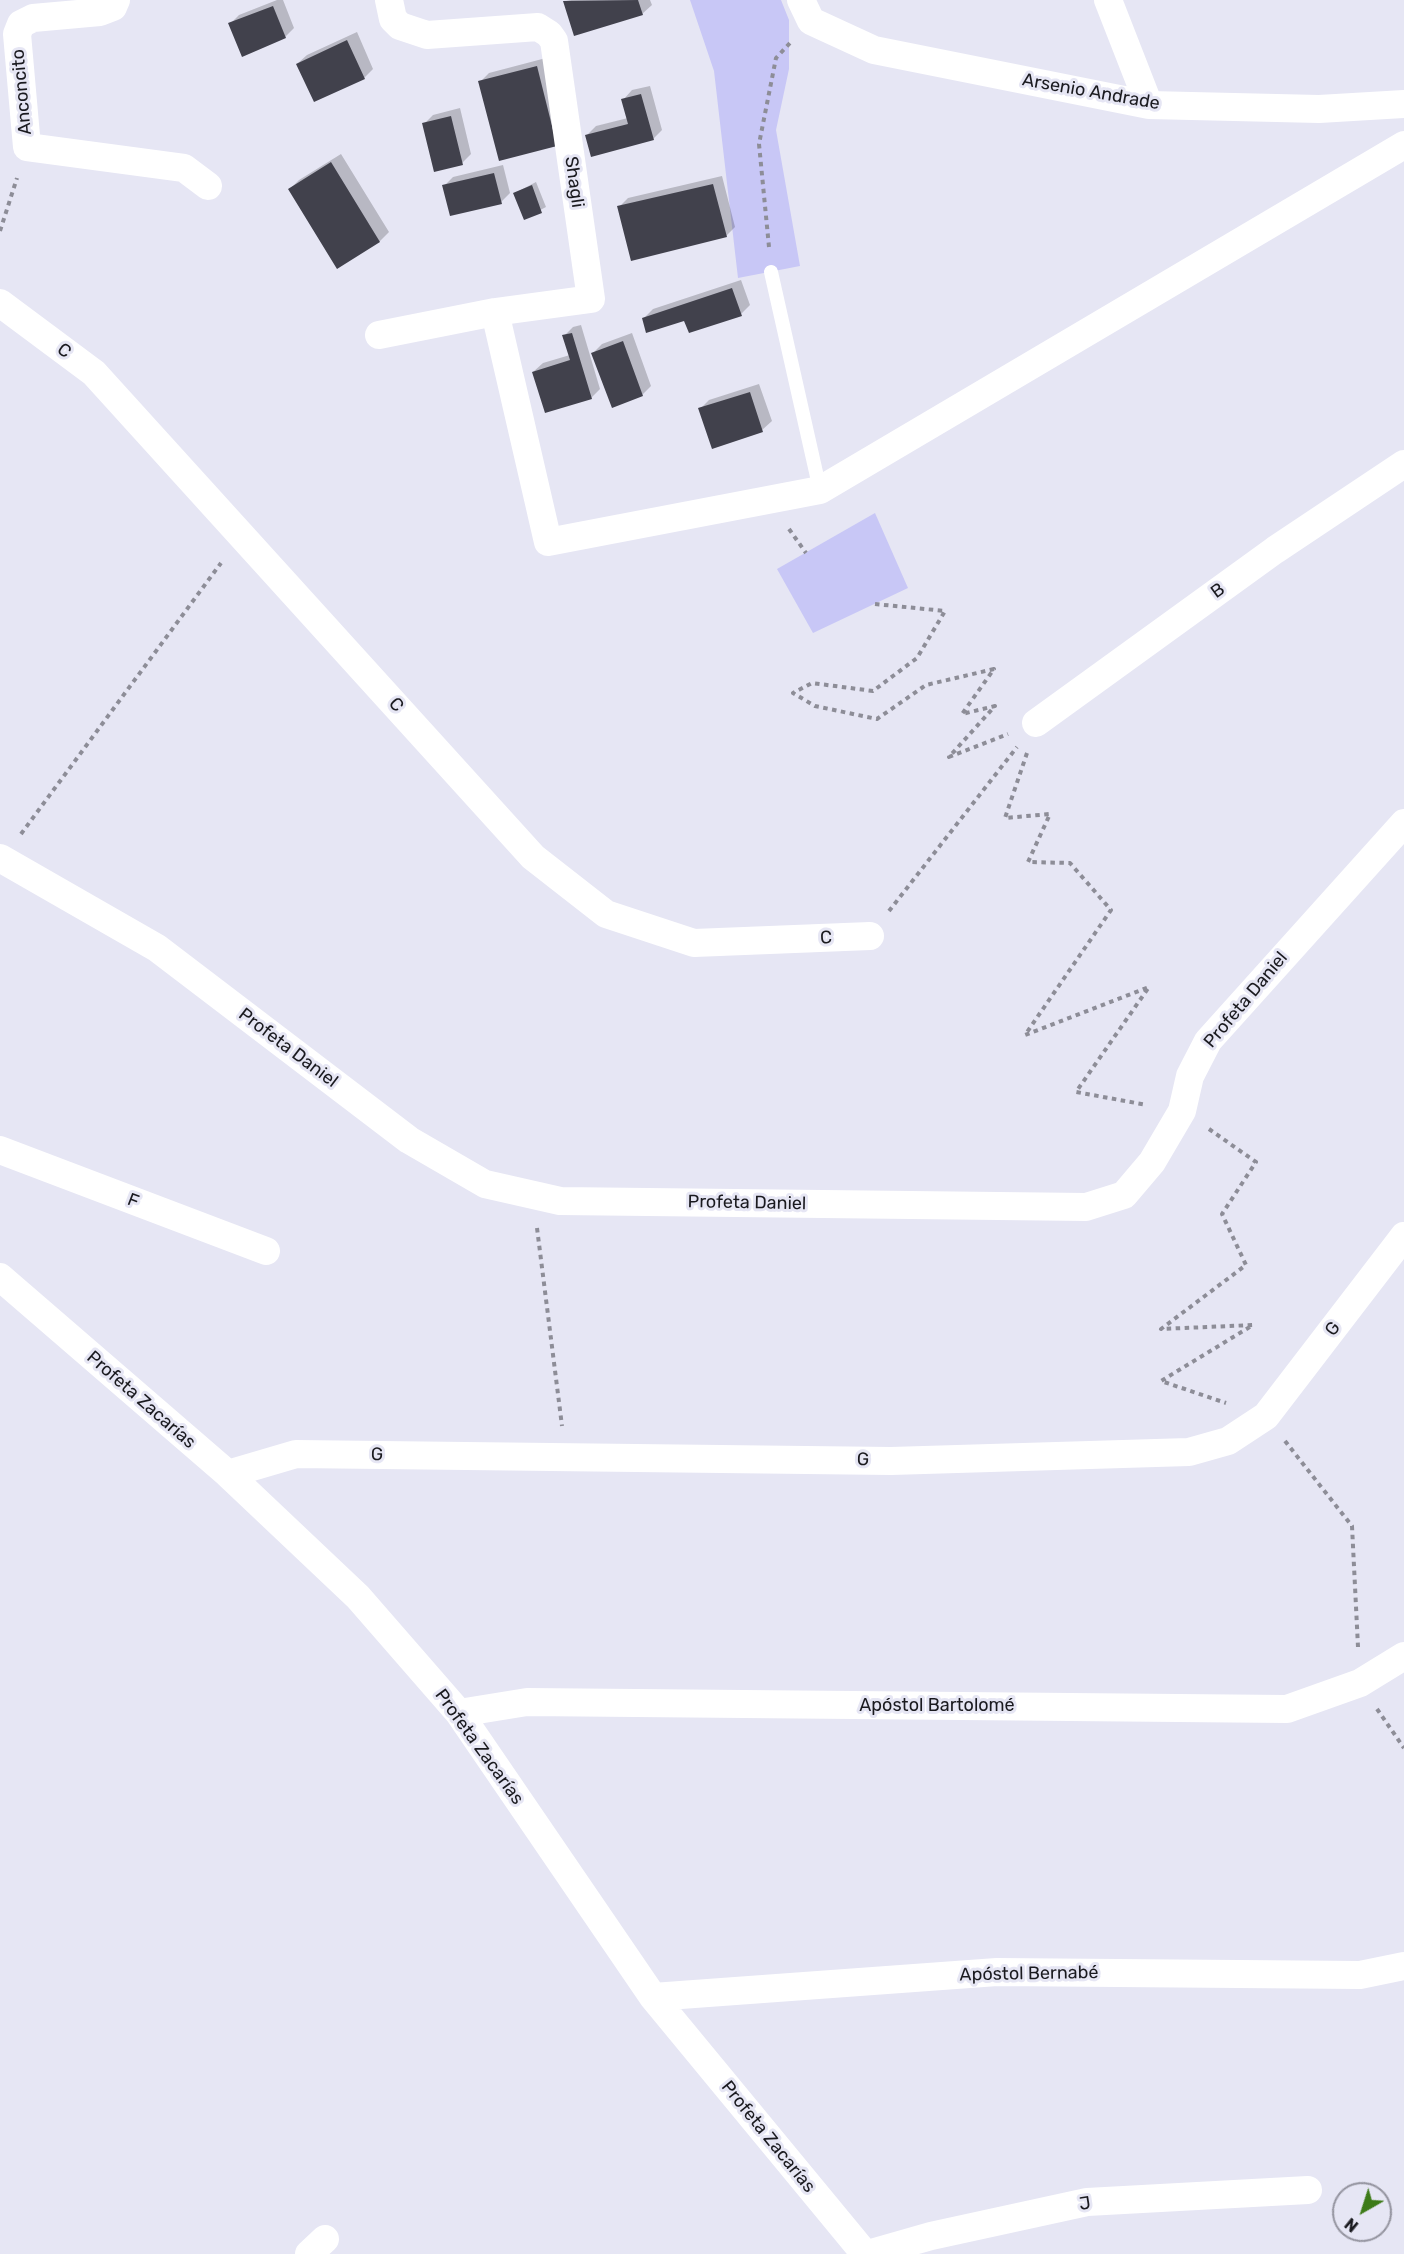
<!DOCTYPE html>
<html>
<head>
<meta charset="utf-8">
<style>
	body { margin:0 }
	#map { position:relative; width:1404px; height:2254px; overflow:hidden; background:#e6e6f4; font-family:Rubik,sans-serif }
	canvas { display:block }
	.north { position:absolute; left:1332px; top:2182px; width:60px; height:60px; box-sizing:border-box; background:#e6e6f4; border:2px solid #94949f; border-radius:50%; rotate:219deg; font-size:16px; font-weight:700; line-height:24px; text-align:center; color:#1a1a1f }
	.north::after { content:''; display:block; margin:auto; width:21px; height:27px; background:#3d7b18; clip-path:polygon(50% 0,100% 100%,50% 72%,0 100%) }
</style>
</head>
<body>
<div id="map">
<canvas width="1404" height="2254"></canvas>
<div class="north">N</div>
</div>
<script>
const context = document.querySelector('canvas').getContext('2d');
context.lineJoin = 'round';
function fillPath(path, color) { context.fillStyle = color; context.fill(path, 'evenodd'); }
const shape = rows => new Path2D(rows.map(r => 'M' + r).join(''));
function trace(path, color, width, dash) { context.strokeStyle = color; context.lineWidth = width; context.lineCap = dash ? 'butt' : 'round'; context.setLineDash(dash || []); context.stroke(path); }
function drawText(font, color, halo, rows, align = 'center') {
  context.font = font + ' Rubik,sans-serif'; context.lineWidth = 6; context.setLineDash([]); context.textBaseline = 'middle'; context.strokeStyle = halo; context.fillStyle = color; for (const [text, x, y, turn = 0] of rows) {
    context.save(); context.translate(x, y); context.rotate((+turn || 0) * Math.PI / 180); context.textAlign = isNaN(turn) ? turn : align; if (halo) context.strokeText(text, 0, 0); context.fillText(text, 0, 0); context.restore();
  }
}
fillPath(shape([
	[690,0,781,0,789,20,789,69,776,130,800,266,738,278,714,71],
	[875,513,908,588,813,633,777,569]
]), '#c8c7f6');
fillPath(shape([
	[277,0,283,0,294,28,285,37,230,24,239,15],
	[566,0,650,0,652,5,642,14],
	[357,32,373,69,364,78,297,64,307,55],
	[546,58,566,136,480,82,489,73],
	[650,86,662,130,653,139,587,135,596,126,628,118,623,100,632,90],
	[460,108,471,154,462,163,424,124,433,115],
	[341,154,389,232,380,241,338,267,290,189,299,180],
	[503,165,510,193,501,202,444,186,453,177],
	[722,176,735,227,726,236,619,207,628,198],
	[536,182,546,207,525,218,515,193],
	[741,280,750,305,741,314,685,319,644,318,653,309],
	[581,325,600,389,591,398,533,372,543,363,570,355,564,336,573,327],
	[632,333,651,386,642,395,593,353,602,344],
	[759,384,772,421,762,430,700,409,709,400]
]), '#0003');
fillPath(shape([
	[638,0,643,15,574,36,563,1],
	[273,6,286,38,242,57,228,23],
	[347,40,365,79,314,102,296,64],
	[537,66,557,146,499,161,478,81],
	[641,94,654,140,591,157,585,135,628,124,621,99],
	[451,116,463,165,434,172,422,123],
	[331,162,380,242,337,269,288,189],
	[494,173,502,204,450,216,442,185],
	[713,184,727,237,631,261,617,206],
	[532,185,542,213,524,220,513,193],
	[732,288,742,316,689,333,684,321,646,333,642,318],
	[572,333,592,399,545,413,532,372,570,360,562,335],
	[623,341,643,396,612,408,591,353],
	[750,392,763,432,712,449,698,408]
]), '#41414c');
trace(shape([
	[0,231,17,178],
	[769,247,759,144,776,58,790,43],
	[789,529,806,553],
	[875,604,945,611,917,658,873,691,812,683,793,693,815,706,877,719,926,685,994,669,962,714,995,706,949,757,1008,734],
	[1027,753,1005,818,1050,814,1028,862,1070,863,1111,910,1025,1035,1149,987,1076,1092,1147,1105],
	[21,834,221,563],
	[889,911,1017,747],
	[1209,1129,1256,1162,1222,1214,1246,1265,1161,1329,1253,1325,1161,1381,1226,1403],
	[537,1228,562,1426],
	[1285,1441,1352,1526,1358,1647],
	[1377,1709,1404,1748]
]), '#8d8d97', 4, [4.5, 4.5]);
trace(shape([
	[771,272,820,490]
]), '#fff', 14);
trace(shape([
	[116,0,113,7,100,12,33,18,21,24,17,34,27,147,184,168,208,186],
	[801,0,811,21,874,50,1149,105,1319,109,1404,104],
	[1108,0,1149,105],
	[0,303,94,373,533,857,606,914,694,943,870,936],
	[495,312,548,542,820,490,1404,145],
	[379,335,495,312,591,299,554,41,549,34,538,27,427,35,400,26,393,19,389,0],
	[1036,723,1275,550,1404,464],
	[0,858,157,948,409,1140,485,1184,560,1201,1086,1207,1124,1195,1152,1162,1182,1111,1190,1076,1208,1041,1404,823],
	[0,1150,266,1251],
	[0,1277,228,1474,358,1597,459,1713,653,1997,865,2254],
	[228,1474,296,1454,891,1461,1189,1452,1228,1441,1266,1416,1404,1236],
	[459,1713,527,1702,1287,1709,1360,1683,1404,1656],
	[653,1997,997,1972,1360,1975,1404,1966],
	[309,2254,325,2239],
	[868,2254,931,2236,1087,2202,1308,2190]
]), '#fff', 28);
drawText('18px', '#1a1a1f', '#e6e6f4', [
	["Anconcito",22,92,-95],
	["Arsenio Andrade",1091,92,10],
	["Shagli",574,182,82],
	["C",64,351,37],
	["B",1218,591,-36],
	["C",396,705,48],
	["C",826,938,-2],
	["Profeta Daniel",1246,1000,-50],
	["Profeta Daniel",288,1048,37],
	["F",133,1201,21],
	["Profeta Daniel",747,1203,1],
	["G",1333,1329,-53],
	["Profeta Zacarías",141,1400,41],
	["G",377,1455,1],
	["G",863,1460,1],
	["Apóstol Bartolomé",937,1706],
	["Profeta Zacarías",479,1747,54],
	["Apóstol Bernabé",1029,1974,-1],
	["Profeta Zacarías",768,2137,51],
	["J",1085,2204,-9]
]);
</script>
</body>
</html>
